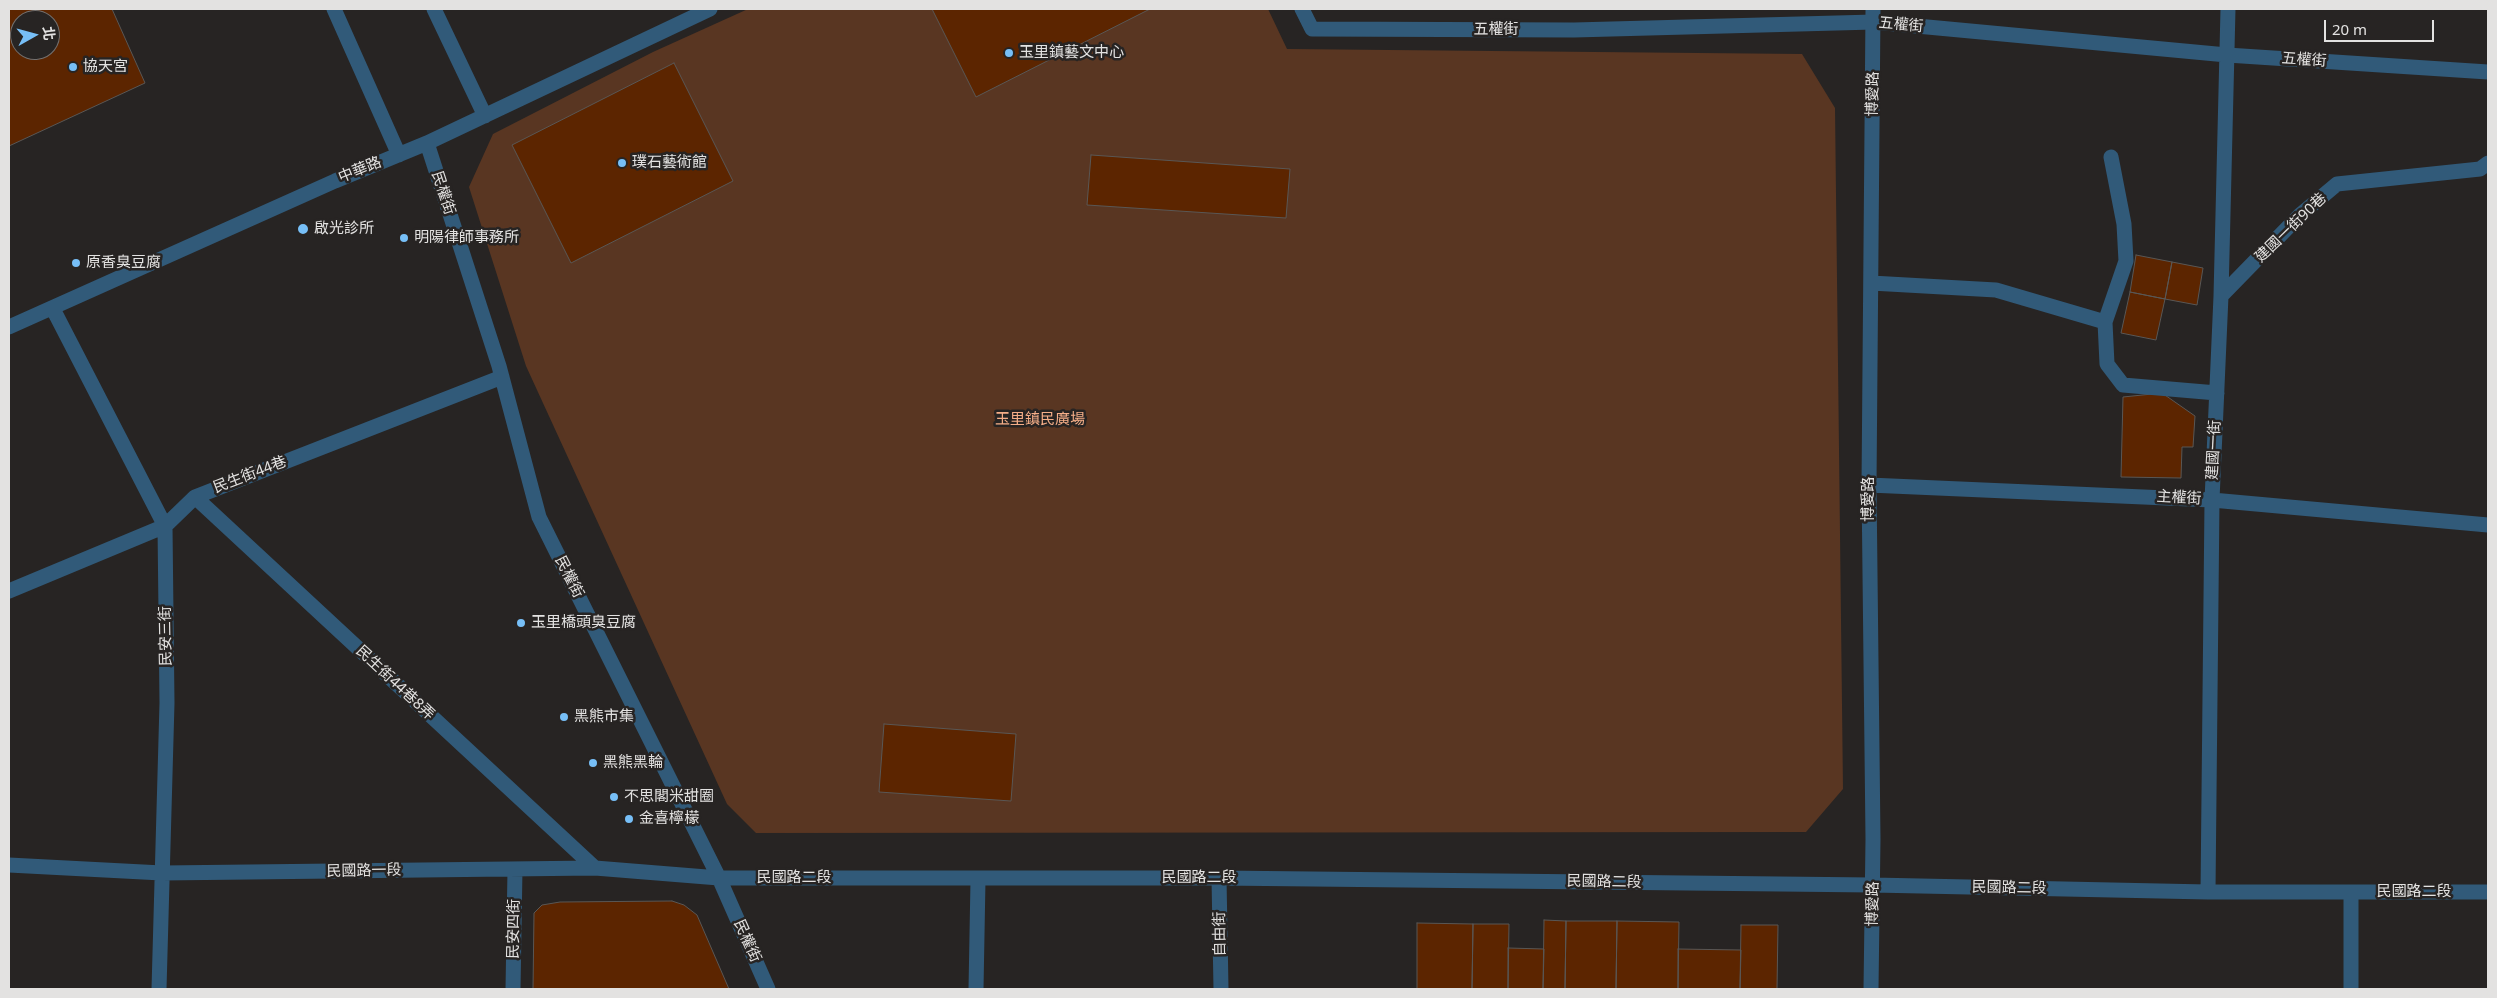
<!DOCTYPE html>
<html>
<head>
<meta charset="utf-8">
<style>
	body { margin:0 }
	#map { position:relative; width:2497px; height:998px; overflow:hidden; background:#272423; font-family:"Noto Sans","Noto Sans TC",sans-serif }
	canvas { display:block }
	.frame { position:absolute; inset:0; border:10px solid #e3e2e1; pointer-events:none }
	.north { position:absolute; left:10px; top:10px; width:50px; height:50px; box-sizing:border-box; background:#272423; border:1px solid #72706f; border-radius:50%; rotate:83deg; font-size:14px; font-weight:700; line-height:20px; text-align:center; color:#e3e2e1 }
	.north::after { content:''; display:block; margin:auto; width:18px; height:22px; background:#77bff7; clip-path:polygon(50% 0,100% 100%,50% 72%,0 100%) }
	.scale { position:absolute; left:2324px; top:20px; width:110px; height:22px; box-sizing:border-box; border:2px solid #e3e2e1; border-top:0; padding-left:6px; font-size:15px; line-height:18px; white-space:nowrap; color:#e3e2e1; -webkit-text-stroke:4px #272423; paint-order:stroke }
</style>
</head>
<body>
<div id="map">
<canvas width="2497" height="998"></canvas>
<div class="frame"></div>
<div class="north">北</div>
<div class="scale">20 m</div>
</div>
<script>
const context = document.querySelector('canvas').getContext('2d');
context.lineJoin = 'round';
function fillPath(path, color) { context.fillStyle = color; context.fill(path, 'evenodd'); }
const shape = rows => new Path2D(rows.map(r => 'M' + r).join(''));
function trace(path, color, width, dash) { context.strokeStyle = color; context.lineWidth = width; context.lineCap = dash ? 'butt' : 'round'; context.setLineDash(dash || []); context.stroke(path); }
function drawText(font, color, halo, rows, align = 'center') {
  context.font = font + ' "Noto Sans","Noto Sans TC",sans-serif'; context.lineWidth = 5; context.setLineDash([]); context.textBaseline = 'middle'; context.strokeStyle = halo; context.fillStyle = color; for (const [text, x, y, turn = 0] of rows) {
    context.save(); context.translate(x, y); context.rotate((+turn || 0) * Math.PI / 180); context.textAlign = isNaN(turn) ? turn : align; if (halo) context.strokeText(text, 0, 0); context.fillText(text, 0, 0); context.restore();
  }
}
fillPath(shape([
	[748,9,1268,9,1287,49,1802,54,1835,108,1843,789,1806,832,756,833,727,804,526,366,469,187,493,134,653,52]
]), '#593622');
const building = shape([
	[9,9,112,9,145,83,9,146,9,9],
	[20,20,50,20,50,50,20,50,20,20],
	[932,9,1150,9,976,97,932,9],
	[674,63,733,181,571,263,512,145,674,63],
	[1091,155,1290,169,1286,218,1087,205,1091,155],
	[2136,255,2172,262,2165,299,2130,292,2136,255],
	[2172,262,2203,268,2197,305,2165,299,2172,262],
	[2130,292,2165,299,2156,340,2121,333,2130,292],
	[2162,393,2195,416,2193,447,2182,447,2181,478,2121,477,2123,397,2162,393],
	[884,724,1016,734,1011,801,879,792,884,724],
	[672,901,684,905,697,915,729,989,533,989,534,913,542,905,560,902,672,901],
	[1544,920,1566,921,1565,989,1543,989,1544,920],
	[1566,921,1617,921,1616,989,1565,989,1566,921],
	[1617,921,1679,922,1678,989,1616,989,1617,921],
	[1417,923,1473,924,1472,989,1417,989,1417,923],
	[1473,924,1509,924,1508,989,1472,989,1473,924],
	[1741,925,1778,925,1777,989,1740,989,1741,925],
	[1508,948,1544,949,1543,989,1508,989,1508,948],
	[1678,949,1741,950,1740,989,1678,989,1678,949]
]);
fillPath(building, '#5c2500');
trace(building, '#595755', 1);
trace(shape([
	[334,9,399,155],
	[434,9,485,116],
	[1302,9,1312,29,1574,30,1874,22,2227,55,2488,72],
	[427,143,499,366,539,517,719,878,768,989],
	[1871,283,1996,290,2105,322,2107,364,2123,385,2217,393],
	[2221,296,2300,215,2337,184,2480,169,2488,163],
	[53,309,165,526,167,703,159,989],
	[2105,322,2126,261,2124,224,2111,157],
	[9,327,335,181,427,143,710,9],
	[1869,485,2212,500,2488,525],
	[195,497,595,868],
	[9,591,165,526,195,497,502,377],
	[9,865,162,873,595,868,719,878,1219,878,1873,885,2208,892,2488,892],
	[1219,878,1221,989],
	[2208,892,2212,500,2221,296,2228,9],
	[2351,892,2351,989],
	[513,989,515,869],
	[976,989,978,880],
	[1871,989,1873,839,1869,485,1873,9]
]), '#315a79', 15);
for (const [x, y, r, color] of [
	[1009,53,5,"#77bff7"],
	[73,67,5,"#77bff7"],
	[622,163,5,"#77bff7"],
	[303,229,6,"#77bff7"],
	[404,238,5,"#77bff7"],
	[76,263,5,"#77bff7"],
	[521,623,5,"#77bff7"],
	[564,717,5,"#77bff7"],
	[593,763,5,"#77bff7"],
	[614,797,5,"#77bff7"],
	[629,819,5,"#77bff7"]
]) { const dot = new Path2D(); dot.arc(x, y, r, 0, 2 * Math.PI); context.fillStyle = color; context.fill(dot); trace(dot, '#272423', 2); }
drawText('15px', '#e3e2e1', '#272423', [
	["五權街",1901,25,5],
	["五權街",1496,30],
	["五權街",2304,60,4],
	["博愛路",1873,94,-89],
	["中華路",360,170,-22],
	["民權街",443,193,72],
	["建國一街90巷",2291,228,-44],
	["建國一街",2214,450,-87],
	["民生街44巷",250,475,-21],
	["主權街",2179,498,3],
	["博愛路",1869,499,-90],
	["民權街",569,577,63],
	["民安三街",166,636,-91],
	["民生街44巷8弄",395,683,43],
	["民國路一段",364,871,-1],
	["民國路二段",794,878],
	["民國路二段",1199,878],
	["民國路二段",1604,882,1],
	["民國路二段",2009,888,1],
	["民國路二段",2414,892],
	["博愛路",1873,904,-89],
	["民安四街",514,929,-89],
	["自由街",1220,934,-91],
	["民權街",747,941,66]
]);
drawText('15px', '#e3e2e1', '#272423', [
	["玉里鎮藝文中心",1019,53],
	["協天宮",83,67],
	["璞石藝術館",632,163],
	["啟光診所",314,229],
	["明陽律師事務所",414,238],
	["原香臭豆腐",86,263],
	["玉里橋頭臭豆腐",531,623],
	["黑熊市集",574,717],
	["黑熊黑輪",603,763],
	["不思閣米甜圈",624,797],
	["金喜檸檬",639,819]
], 'left');
drawText('15px', '#f5ae88', '#272423', [
	["玉里鎮民廣場",1040,420]
]);
</script>
</body>
</html>
